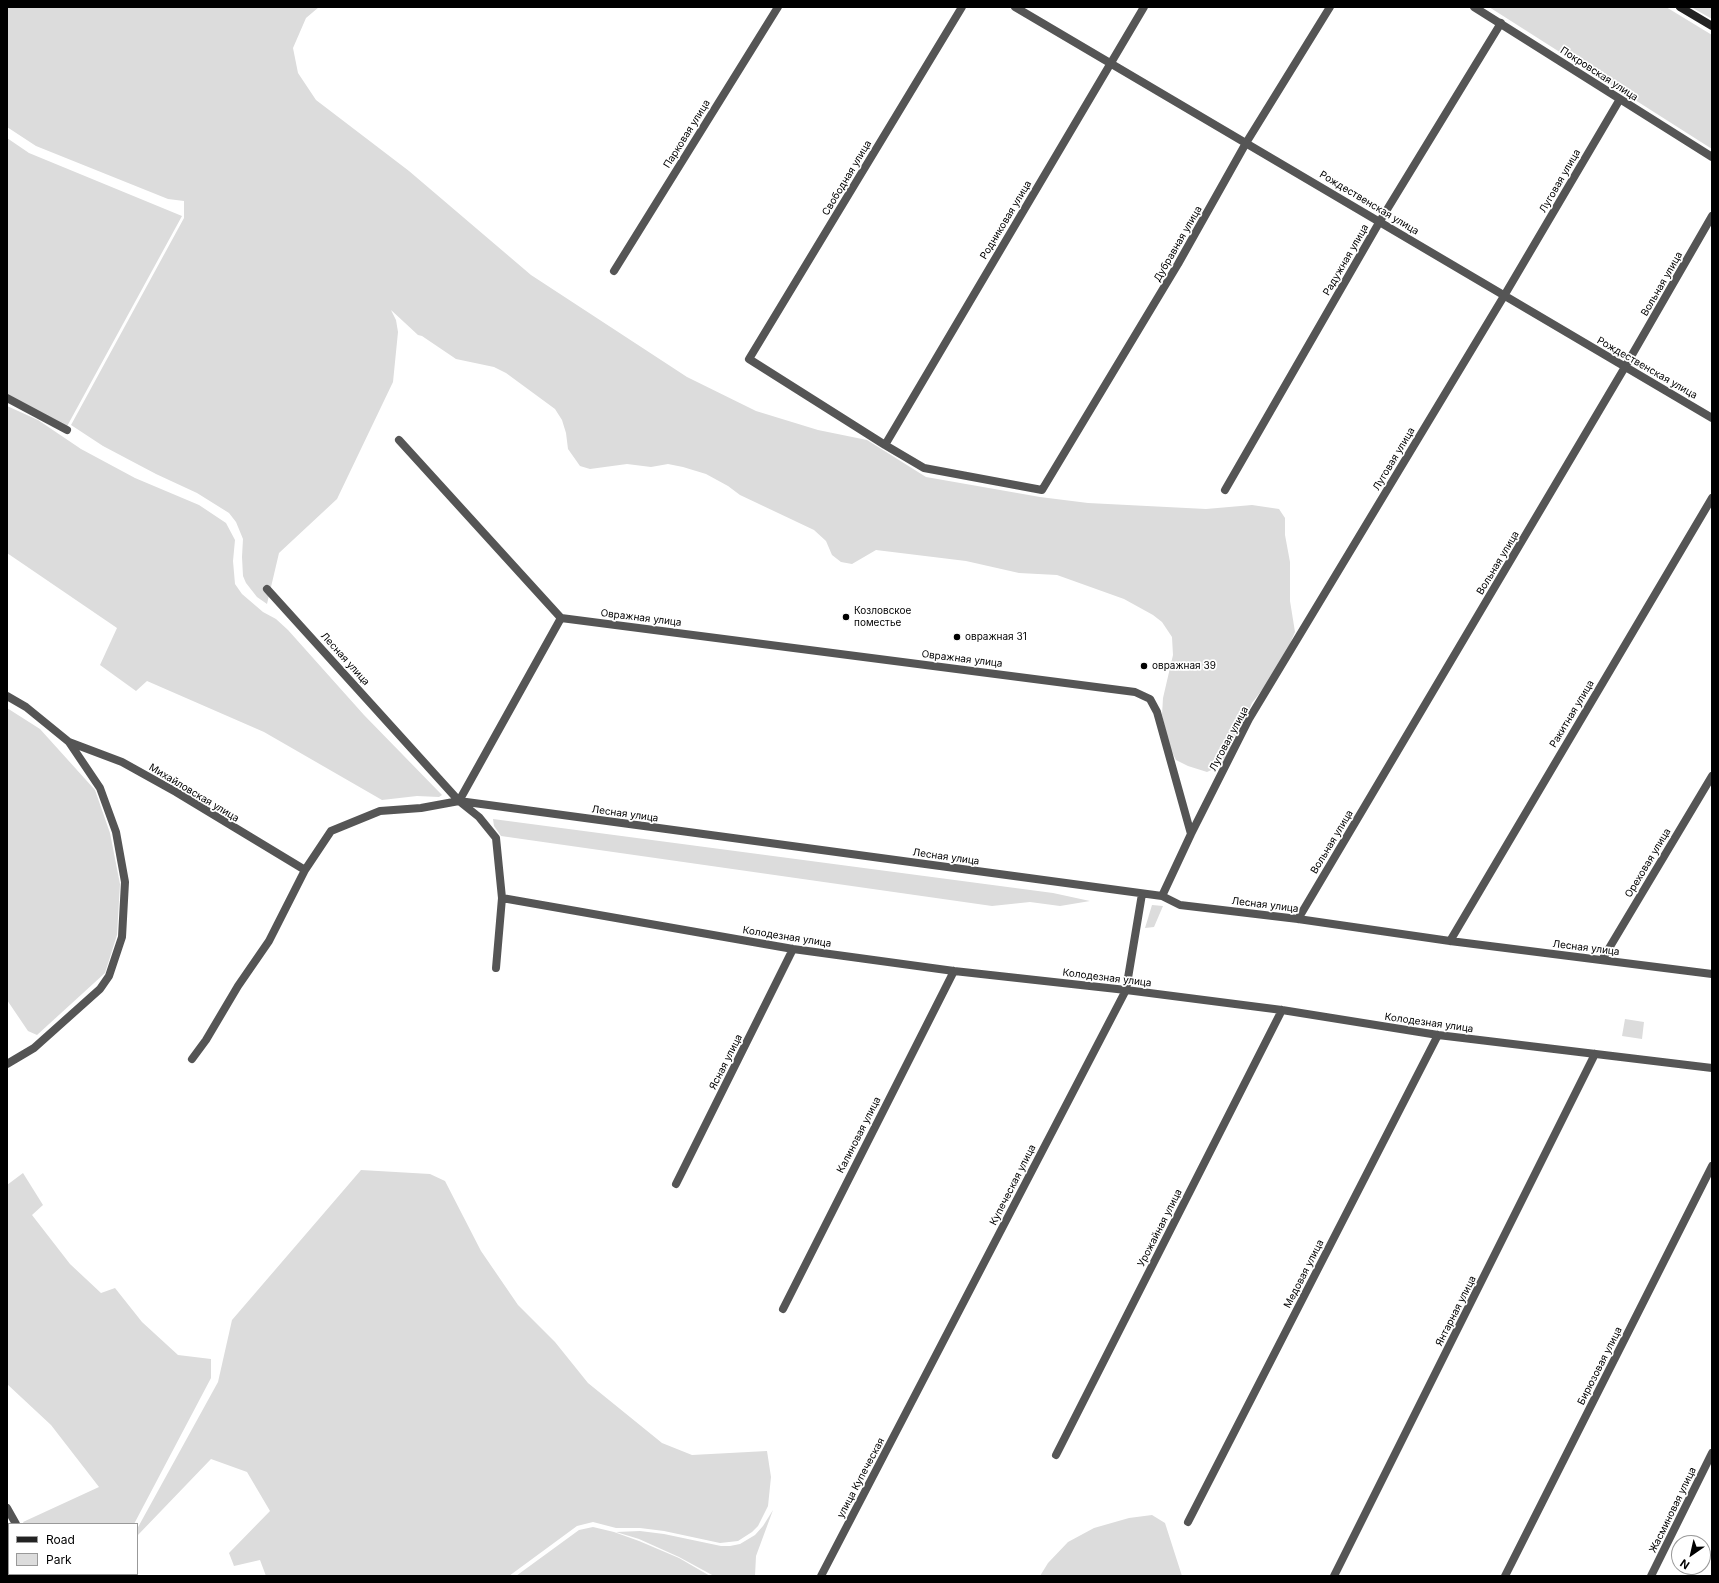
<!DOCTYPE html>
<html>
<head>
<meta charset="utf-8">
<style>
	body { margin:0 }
	#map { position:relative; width:1719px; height:1583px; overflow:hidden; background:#fff; font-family:Inter,sans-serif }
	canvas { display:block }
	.frame { position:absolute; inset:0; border:8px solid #000; pointer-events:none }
	.legend { position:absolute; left:8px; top:1523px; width:130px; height:52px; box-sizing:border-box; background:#fff; border:1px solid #999; margin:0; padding:5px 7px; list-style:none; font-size:12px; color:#000 }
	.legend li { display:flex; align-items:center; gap:8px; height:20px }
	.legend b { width:20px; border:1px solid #999 }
	.north { position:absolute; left:1671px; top:1535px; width:40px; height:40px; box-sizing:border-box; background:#fff; border:1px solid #999; border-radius:50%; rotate:214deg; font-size:11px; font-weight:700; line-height:16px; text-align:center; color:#000 }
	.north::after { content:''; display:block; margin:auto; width:14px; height:18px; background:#000; clip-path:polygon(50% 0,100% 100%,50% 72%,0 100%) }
</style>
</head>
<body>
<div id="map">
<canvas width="1719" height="1583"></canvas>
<div class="frame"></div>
<ul class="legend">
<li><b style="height:5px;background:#222"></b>Road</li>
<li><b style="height:11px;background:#dcdcdc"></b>Park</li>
</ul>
<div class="north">N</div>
</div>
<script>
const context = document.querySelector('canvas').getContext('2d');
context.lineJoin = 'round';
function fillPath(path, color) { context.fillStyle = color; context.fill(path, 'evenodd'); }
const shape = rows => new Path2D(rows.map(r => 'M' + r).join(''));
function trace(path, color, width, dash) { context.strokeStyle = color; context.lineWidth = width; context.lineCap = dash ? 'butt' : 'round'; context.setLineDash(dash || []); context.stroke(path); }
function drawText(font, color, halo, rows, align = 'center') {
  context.font = font + ' Inter,sans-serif'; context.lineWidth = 3.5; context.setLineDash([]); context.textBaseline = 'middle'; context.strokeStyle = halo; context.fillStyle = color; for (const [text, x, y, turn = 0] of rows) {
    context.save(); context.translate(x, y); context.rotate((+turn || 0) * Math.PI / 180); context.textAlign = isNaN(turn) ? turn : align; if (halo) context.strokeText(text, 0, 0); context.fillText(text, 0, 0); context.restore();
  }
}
fillPath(shape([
	[7,7,319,7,306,18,293,48,298,73,316,100,409,171,531,275,687,377,756,411,818,430,867,440,926,477,1040,497,1088,503,1206,509,1252,505,1279,509,1285,518,1285,535,1290,562,1290,601,1295,632,1286,653,1275,673,1252,703,1236,741,1220,766,1207,772,1188,766,1176,760,1170,748,1162,715,1163,698,1173,655,1172,637,1162,622,1153,615,1124,599,1057,575,1019,573,966,561,876,550,852,564,841,562,832,555,826,541,814,530,740,495,728,486,706,474,683,467,668,464,651,467,627,464,590,469,580,466,568,449,566,433,562,420,555,409,506,373,494,367,456,359,422,336,418,335,391,310,396,320,398,332,393,382,337,499,279,553,267,604,257,597,246,583,243,576,242,557,243,539,236,522,229,513,197,493,156,474,103,446,71,425,184,218,184,201,168,199,36,146,7,127],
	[1489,7,1666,7,1712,35,1712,149],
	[1691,7,1712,7,1712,19],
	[7,138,29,153,182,216,65,430,37,411,7,394],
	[7,406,38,420,81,449,135,478,199,505,226,523,235,540,233,561,235,584,242,594,263,612,276,619,288,630,364,715,442,795,439,797,417,796,382,800,264,732,147,681,136,691,100,665,117,628,7,553],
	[7,708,40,729,95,790,110,833,120,884,117,935,105,973,37,1035,28,1031,7,1000],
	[493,819,1053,893,1090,901,1060,906,1030,902,992,906,501,836,494,826],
	[1152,905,1163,906,1154,927,1145,928],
	[1625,1019,1644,1022,1642,1039,1622,1036],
	[361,1170,430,1174,445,1181,481,1251,518,1305,555,1342,588,1383,662,1443,692,1455,767,1451,771,1477,768,1506,758,1526,752,1532,738,1541,720,1543,664,1531,640,1528,616,1528,593,1522,577,1526,509,1576,266,1576,260,1560,234,1566,229,1553,270,1511,247,1472,211,1459,137,1536,137,1529,218,1382,232,1320],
	[23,1173,43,1205,32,1215,70,1264,101,1293,115,1288,142,1322,178,1355,211,1359,211,1378,134,1524,24,1524,23,1522,99,1487,51,1425,7,1384,7,1185],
	[773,1510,756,1556,755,1576,714,1576,679,1557,639,1539,616,1532,640,1531,664,1534,721,1546,730,1546,740,1544,755,1535,763,1526],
	[1152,1515,1165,1523,1182,1576,1040,1576,1048,1563,1068,1542,1094,1528,1129,1518],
	[7,1520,9,1524,9,1572,7,1570],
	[593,1527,614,1532,639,1541,679,1558,710,1576,516,1576,579,1530],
	[46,1574,107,1574,107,1576,47,1576]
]), '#dcdcdc');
trace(shape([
	[962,7,749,359,885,445,924,468,1042,490,1178,264,1246,143,1330,7],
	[1015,7,1712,418],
	[1474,7,1712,157],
	[614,271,778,7],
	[7,398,67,430],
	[399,440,561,618],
	[885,445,1144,7],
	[1225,490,1380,221,1501,23],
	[267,589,459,801,479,817,496,838,502,898,496,968],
	[7,696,26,707,69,742,100,788,116,832,125,882,122,937,109,976,100,989,34,1048,7,1064],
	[69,742,122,762,176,792,305,870],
	[459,801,561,618,1135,692,1150,699,1157,712,1191,834,1162,896],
	[1191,834,1249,719,1504,296,1620,99],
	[502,898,793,949,954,971,1126,990,1282,1010,1438,1035,1712,1068],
	[1298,919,1625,367,1712,216],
	[1450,941,1712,498],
	[1602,960,1712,776],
	[192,1059,206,1040,238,986,269,941,305,870,331,831,380,811,421,808,459,801,1162,896,1180,905,1298,919,1450,941,1712,974],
	[676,1184,793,949],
	[783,1309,954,971],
	[1056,1455,1282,1010],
	[7,1508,16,1524],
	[1188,1522,1438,1035],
	[39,1574,40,1576],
	[821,1576,1126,990,1142,894],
	[1334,1576,1595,1054],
	[1505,1576,1712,1166],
	[1651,1576,1712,1453]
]), '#555', 8);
trace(shape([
	[1680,7,1712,26]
]), '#222', 8);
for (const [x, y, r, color] of [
	[846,617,4,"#000"],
	[957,637,4,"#000"],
	[1144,666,4,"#000"]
]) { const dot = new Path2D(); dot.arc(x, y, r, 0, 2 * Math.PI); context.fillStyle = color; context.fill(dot); trace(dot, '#fff', 1.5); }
drawText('10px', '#000', '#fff', [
	["Покровская улица",1599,74,33],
	["Парковая улица",687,134,-58],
	["Свободная улица",847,178,-59],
	["Луговая улица",1560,181,-60],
	["Рождественская улица",1369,203,31],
	["Родниковая улица",1006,220,-59],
	["Дубравная улица",1178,244,-60],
	["Радужная улица",1346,260,-60],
	["Вольная улица",1662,284,-60],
	["Рождественская улица",1647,368,30],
	["Луговая улица",1394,459,-59],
	["Вольная улица",1498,563,-59],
	["Овражная улица",641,618,7],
	["Лесная улица",345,659,48],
	["Овражная улица",962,659,7],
	["Ракитная улица",1572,714,-59],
	["Луговая улица",1229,739,-62],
	["Михайловская улица",194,793,31],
	["Лесная улица",625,814,8],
	["Вольная улица",1332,842,-59],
	["Лесная улица",946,857,8],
	["Ореховая улица",1648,863,-59],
	["Лесная улица",1265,905,7],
	["Колодезная улица",787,937,9],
	["Лесная улица",1586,948,7],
	["Колодезная улица",1107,978,7],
	["Колодезная улица",1429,1023,8],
	["Ясная улица",726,1062,-63],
	["Калиновая улица",859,1135,-63],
	["Купеческая улица",1013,1185,-63],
	["Урожайная улица",1160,1228,-63],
	["Медовая улица",1304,1274,-63],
	["Янтарная улица",1456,1311,-63],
	["Бирюзовая улица",1600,1366,-63],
	["улица Купеческая",861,1478,-62],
	["Жасминовая улица",1673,1510,-64]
]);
drawText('10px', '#000', '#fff', [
	["Козловское",854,611],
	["поместье",854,623],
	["овражная 31",965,637],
	["овражная 39",1152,666]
], 'left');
</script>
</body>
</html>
